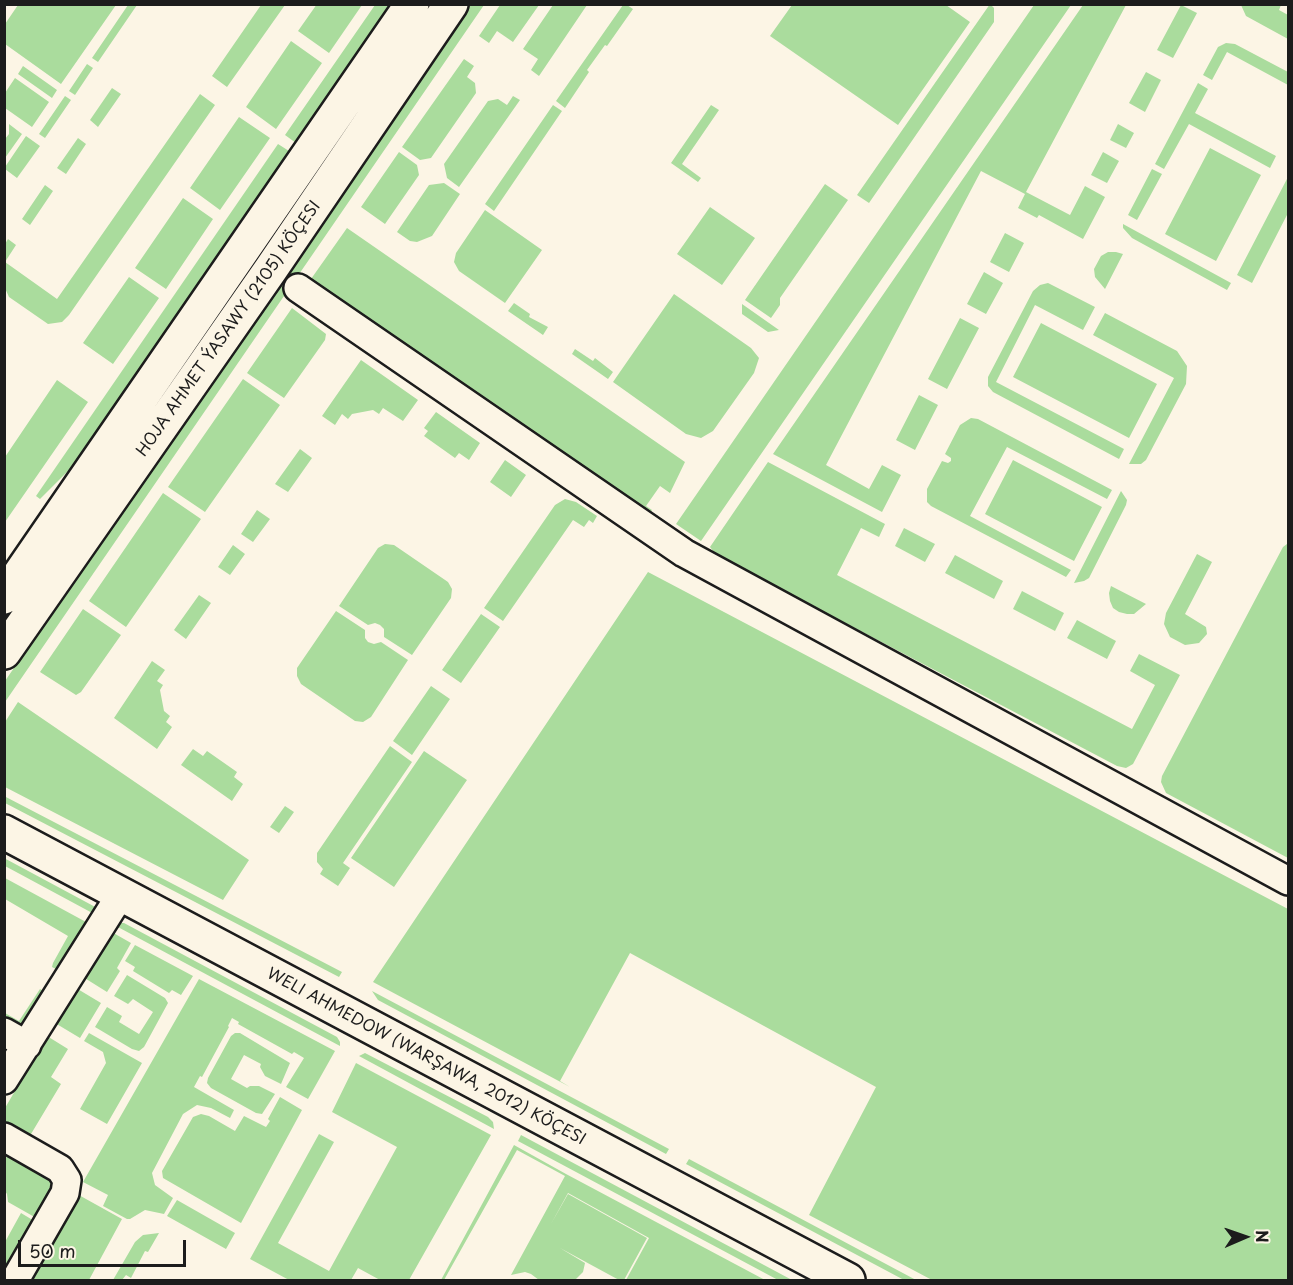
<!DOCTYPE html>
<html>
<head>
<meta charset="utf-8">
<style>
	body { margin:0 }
	#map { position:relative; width:1293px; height:1285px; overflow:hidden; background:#fcf5e5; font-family:"Playpen Sans",sans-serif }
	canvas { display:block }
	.frame { position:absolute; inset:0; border:6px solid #1c1c1c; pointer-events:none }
	.north { position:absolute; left:1215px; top:1207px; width:60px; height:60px; -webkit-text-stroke:4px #fcf5e5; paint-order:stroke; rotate:88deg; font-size:16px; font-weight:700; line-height:24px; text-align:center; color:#1c1c1c }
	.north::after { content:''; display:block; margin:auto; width:21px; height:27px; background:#1c1c1c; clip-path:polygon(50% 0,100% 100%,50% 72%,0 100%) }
	.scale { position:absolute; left:18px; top:1240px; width:168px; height:27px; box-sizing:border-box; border:3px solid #1c1c1c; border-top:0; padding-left:8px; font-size:18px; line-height:21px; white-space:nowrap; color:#1c1c1c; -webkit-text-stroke:4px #fcf5e5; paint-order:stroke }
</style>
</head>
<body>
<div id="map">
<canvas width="1293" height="1285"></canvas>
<div class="frame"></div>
<div class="north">N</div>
<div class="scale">50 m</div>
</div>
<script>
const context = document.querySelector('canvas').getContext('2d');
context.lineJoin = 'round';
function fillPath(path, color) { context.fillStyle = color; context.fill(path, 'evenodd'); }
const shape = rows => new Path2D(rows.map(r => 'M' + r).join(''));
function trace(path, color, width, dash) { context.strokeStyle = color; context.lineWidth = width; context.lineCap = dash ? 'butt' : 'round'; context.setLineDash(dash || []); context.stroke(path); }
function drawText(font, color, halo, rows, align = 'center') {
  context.font = font + ' "Playpen Sans",sans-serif'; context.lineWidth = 4.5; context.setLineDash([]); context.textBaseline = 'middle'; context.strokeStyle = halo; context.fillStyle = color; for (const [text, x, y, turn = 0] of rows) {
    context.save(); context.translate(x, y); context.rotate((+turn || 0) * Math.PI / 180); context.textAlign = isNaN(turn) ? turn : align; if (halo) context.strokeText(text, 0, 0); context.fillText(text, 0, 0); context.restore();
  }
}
fillPath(shape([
	[317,4,362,5,329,53,298,31],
	[990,4,994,8,994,22,869,203,857,195],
	[18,5,18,4,116,5,61,84,5,44,5,24],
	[128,5,137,5,98,62,92,58],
	[261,5,285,5,227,87,212,76],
	[375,5,391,5,296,143,285,135],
	[468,5,484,5,5,702,5,681],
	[500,5,539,5,513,42,497,31,489,43,479,36],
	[553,5,587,5,539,76,531,70,538,59,523,49],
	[623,5,627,5,633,9,607,46,605,45,587,70,589,72,565,108,556,101],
	[792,5,946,5,970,22,898,125,770,36],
	[1034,5,1071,5,701,541,676,524],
	[1083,5,1126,5,1026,192,1070,215,1085,186,1105,197,1083,239,1039,215,1037,218,1018,208,1025,194,981,171,826,465,869,489,882,465,901,475,882,512,773,454],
	[1181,5,1197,13,1173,58,1157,50],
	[1241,5,1281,5,1279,10,1288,15,1288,39,1246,16],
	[291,41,322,63,276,129,246,107],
	[1226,43,1235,44,1288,72,1288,85,1227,52,1212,80,1203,75,1218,47],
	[464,59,474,66,467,77,475,83,476,93,431,158,420,160,402,147],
	[87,64,93,68,75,95,69,91],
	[23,66,57,90,52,98,18,74],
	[1146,72,1161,80,1145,112,1129,103],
	[15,78,49,102,32,127,5,108,5,93],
	[1198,83,1208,89,1195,113,1276,156,1270,168,1189,124,1164,169,1155,164],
	[112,88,121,94,98,127,90,120],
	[200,94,215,105,69,315,62,322,48,324,9,297,4,286,5,244,8,239,16,245,5,262,57,299],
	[65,96,71,100,45,138,39,134],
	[513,96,520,100,459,187,447,178,444,164,488,101,498,99,507,105],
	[553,105,562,111,494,211,485,204],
	[711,105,719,110,682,164,701,178,698,182,671,163],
	[239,117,270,138,220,210,190,188],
	[9,124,22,134,5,158,5,139,9,134],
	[1118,124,1134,133,1126,148,1110,140],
	[26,136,40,146,17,178,5,169,5,167],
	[78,138,86,144,66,174,57,168],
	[278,144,289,151,72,467,40,499,36,496],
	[1210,148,1261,175,1216,261,1165,234],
	[399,152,417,165,419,175,385,224,361,207],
	[1103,152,1119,161,1107,183,1091,175],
	[1152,169,1162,174,1137,220,1128,215],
	[1288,177,1288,213,1252,283,1237,275],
	[444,183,460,194,432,236,417,242,410,241,397,232,429,185],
	[825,184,848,200,780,298,780,305,771,318,745,300],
	[45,185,53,191,30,225,22,219],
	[183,198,213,219,166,289,135,268],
	[710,207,755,238,722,285,677,254],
	[485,210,542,250,505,303,459,271,454,262,456,253],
	[1123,224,1231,283,1227,290,1132,238,1123,228],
	[347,228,685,462,670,493,660,486,646,506,652,510,650,513,311,279],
	[1005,233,1024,243,1009,272,990,262],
	[1108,252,1116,252,1123,254,1105,289,1095,277,1094,269,1101,256],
	[984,272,1003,283,986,314,967,304],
	[129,277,159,298,113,364,83,343],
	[1048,283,1095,307,1083,330,1035,305,996,382,1124,449,1119,459,993,392,988,386,988,377,1033,291,1040,285],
	[674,294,751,348,759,358,754,373,713,431,701,438,686,434,613,382],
	[514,303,530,314,529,317,548,327,543,335,508,311],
	[742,304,779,330,768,332,742,314],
	[292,308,326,334,325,340,284,398,247,373],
	[1105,313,1177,351,1187,366,1186,384,1146,460,1141,464,1129,464,1174,378,1093,335],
	[960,318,979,328,947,389,928,379],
	[1041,323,1157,384,1129,438,1013,377],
	[575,349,593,361,595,358,613,372,608,379,572,354],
	[361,360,418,400,403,421,383,408,379,414,373,410,352,414,348,419,342,414,335,425,322,416],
	[243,379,280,405,205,512,168,487],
	[57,380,88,402,5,522,5,457],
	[919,395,938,405,915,450,896,440],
	[436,412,480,443,469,460,459,453,455,458,424,436,428,431,424,428],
	[971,418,978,419,1112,490,1107,499,1007,447,970,516,1071,570,1066,577,931,506,927,502,927,489,942,461,948,463,951,461,951,458,945,454,960,425],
	[300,449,312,458,288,492,275,484],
	[505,460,526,475,511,497,490,482],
	[1013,460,1102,507,1074,561,985,514],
	[768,462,885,524,879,537,861,528,837,575,1132,729,1155,685,1130,671,1139,654,1180,675,1133,764,1126,768,1117,766,716,555,710,547],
	[1121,491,1127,500,1126,505,1089,578,1084,581,1074,583],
	[163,493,201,519,126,627,89,601],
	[565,499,576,502,597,516,593,523,589,520,584,527,573,520,503,621,484,608,555,505],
	[257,510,270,519,253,542,241,534],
	[904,528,935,544,925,562,895,546],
	[385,544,394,545,448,582,452,589,451,598,412,655,384,637,384,629,380,625,375,623,368,625,339,606,378,548],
	[1287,544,1288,544,1288,858,1166,793,1161,782,1162,776,1283,547],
	[233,545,245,554,230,575,218,567],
	[1197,554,1212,562,1185,614,1206,627,1207,634,1199,643,1185,645,1170,637,1164,624,1166,613],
	[955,555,1003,581,994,599,945,573],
	[648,572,1288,909,1288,1280,932,1280,809,1215,876,1087,630,953,560,1081,570,1087,373,982],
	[1111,586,1146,604,1134,614,1127,614,1119,612,1113,608,1110,601,1109,593],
	[1022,591,1064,613,1055,631,1013,609],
	[199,595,211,603,186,639,174,630],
	[83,609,121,635,81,692,76,695,40,672],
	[336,611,365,630,365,638,368,642,374,644,381,642,408,660,371,717,363,722,355,721,301,684,297,676,297,668],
	[481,614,500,627,461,683,442,670],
	[1077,620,1116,641,1107,659,1067,638],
	[152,661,165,670,157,681,163,685,160,690,164,711,170,716,166,722,172,727,157,749,114,718],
	[431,686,450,699,412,755,393,741],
	[18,702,249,860,223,900,5,787,5,722],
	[390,746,412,762,343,863,350,868,338,886,320,874,323,869,317,862,317,853],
	[193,749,203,756,207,751,237,772,234,777,243,784,232,801,181,765],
	[424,751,467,780,394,887,351,858],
	[4,796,342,972,339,977,5,803],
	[285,806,294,812,279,833,270,827],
	[4,858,99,909,96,915,5,866],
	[5,878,86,922,58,970,52,967,53,963,68,936,5,899],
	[120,923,124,923,337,1037,340,1042,340,1046,116,926],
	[110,931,131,943,117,968,120,971,107,992,83,977],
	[135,945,193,976,181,995,172,990,169,993,133,971,135,967,125,961],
	[127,975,165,998,168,1003,144,1047,139,1051,132,1049,95,1027,107,1007,122,1016,119,1022,139,1034,153,1012,133,999,128,1004,114,996],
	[199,979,335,1051,308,1099,286,1087,304,1058,294,1052,292,1054,238,1024,239,1022,232,1018,228,1026,229,1027,202,1077,200,1076,194,1087,234,1110,230,1118,211,1108,197,1105,183,1114,152,1173,155,1185,173,1198,164,1214,145,1210,130,1219,127,1219,103,1206,108,1195,83,1182],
	[76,988,101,1003,80,1038,55,1023],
	[40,989,45,992,22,1034,5,1023,5,1013,19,1021],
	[372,991,669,1149,666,1154,378,1000],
	[89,1033,142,1063,107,1124,80,1109,106,1063,103,1052,84,1041],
	[235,1033,240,1033,290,1063,281,1084,265,1076,260,1067,261,1064,244,1055,231,1079,247,1088,250,1086,259,1086,275,1094,262,1114,256,1113,211,1088,207,1083,208,1078,231,1036],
	[47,1036,68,1049,51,1077,61,1084,28,1139,7,1126,5,1121,5,1108],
	[365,1053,488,1117,493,1122,494,1129,359,1056],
	[356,1063,491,1135,409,1280,380,1280,358,1268,351,1280,289,1280,250,1259,319,1134,334,1142,278,1243,329,1271,397,1147,332,1112],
	[280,1097,302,1110,241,1223,163,1178,162,1171,193,1117,201,1114,209,1116,235,1131,244,1116,266,1127,270,1121,268,1119],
	[521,1135,792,1280,778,1280,518,1141],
	[514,1145,566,1174,765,1280,626,1280,649,1238,568,1193,551,1224,568,1194,647,1238,624,1280,619,1280,560,1248,585,1263,583,1272,575,1280,539,1280,531,1274,525,1272,511,1275,565,1176,517,1150,444,1280,441,1280],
	[8,1154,53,1182,54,1187,38,1219,8,1202,7,1194,5,1191,5,1160],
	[689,1159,916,1280,904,1280,686,1164],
	[77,1194,122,1219,89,1280,29,1280],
	[177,1200,235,1233,226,1249,167,1216],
	[21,1213,36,1222,5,1277,5,1242],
	[159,1233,148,1252,145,1251,131,1278,126,1275,122,1280,113,1280,135,1242,143,1235]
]), '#aadc9d');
const street = shape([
	[298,288,684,553,1288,881],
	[4,1032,27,1045],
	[4,1080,121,894],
	[4,1137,60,1169,67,1180,65,1193,15,1280]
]);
const secondary = shape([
	[4,597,412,4],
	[4,652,271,269,451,4],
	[4,832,848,1280]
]);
trace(street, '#1c1c1c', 32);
trace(secondary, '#1c1c1c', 38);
trace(street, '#fcf5e5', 27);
trace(secondary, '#fcf5e5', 33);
drawText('16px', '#1c1c1c', '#fcf5e5', [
	["HOJA AHMET ÝASAWY (2105) KÖÇESI",229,329,-55],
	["WELI AHMEDOW (WARŞAWA, 2012) KÖÇESI",426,1057,28]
]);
</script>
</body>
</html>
